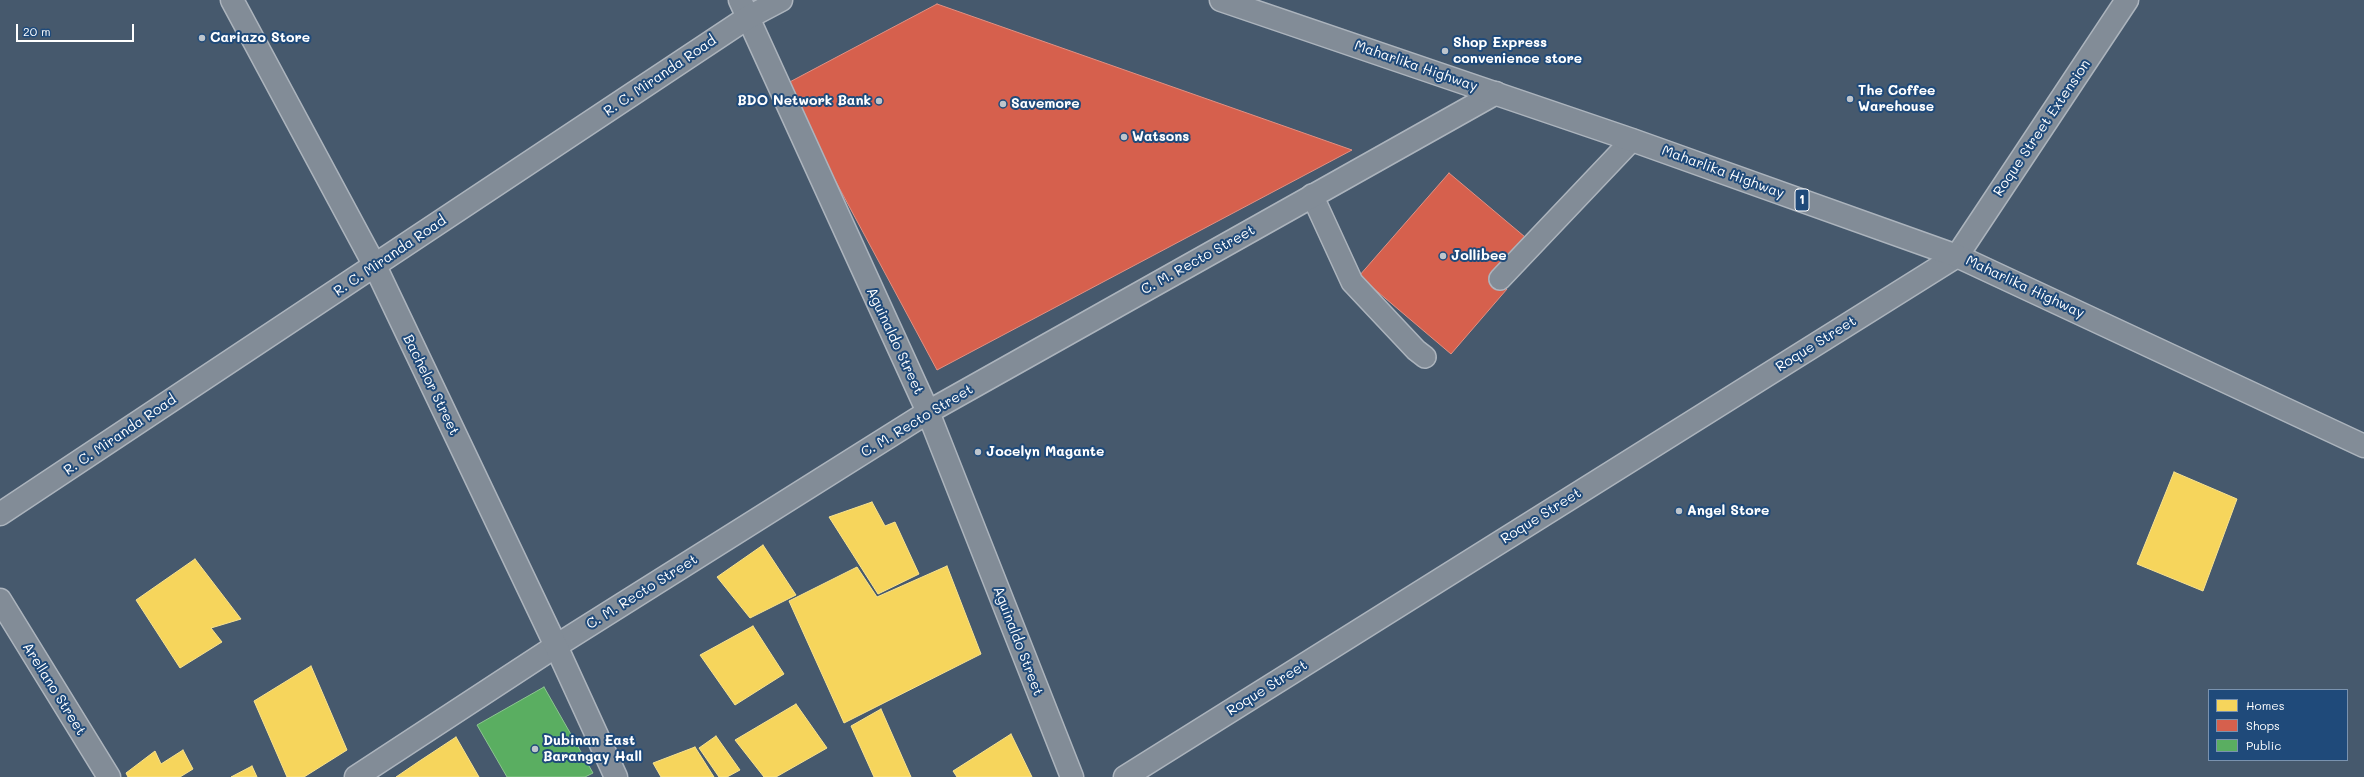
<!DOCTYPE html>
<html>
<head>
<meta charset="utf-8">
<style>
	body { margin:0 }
	#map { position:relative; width:2364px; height:777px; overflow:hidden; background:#46596d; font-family:Mali,sans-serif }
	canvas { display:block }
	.legend { position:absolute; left:2208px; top:689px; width:140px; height:72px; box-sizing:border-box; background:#1f4a7a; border:1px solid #7992af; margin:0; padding:5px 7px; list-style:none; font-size:12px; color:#fff }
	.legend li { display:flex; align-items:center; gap:8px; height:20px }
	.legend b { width:20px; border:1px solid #7992af }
	.scale { position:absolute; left:16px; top:24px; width:118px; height:18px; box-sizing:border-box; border:2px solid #fff; border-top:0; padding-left:5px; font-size:12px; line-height:14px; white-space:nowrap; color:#fff; -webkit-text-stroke:3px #1f4a7a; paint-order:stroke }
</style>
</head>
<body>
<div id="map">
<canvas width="2364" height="777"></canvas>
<ul class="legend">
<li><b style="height:11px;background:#f6d55c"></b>Homes</li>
<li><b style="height:11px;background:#d6604d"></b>Shops</li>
<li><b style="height:11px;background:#5aae61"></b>Public</li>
</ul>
<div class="scale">20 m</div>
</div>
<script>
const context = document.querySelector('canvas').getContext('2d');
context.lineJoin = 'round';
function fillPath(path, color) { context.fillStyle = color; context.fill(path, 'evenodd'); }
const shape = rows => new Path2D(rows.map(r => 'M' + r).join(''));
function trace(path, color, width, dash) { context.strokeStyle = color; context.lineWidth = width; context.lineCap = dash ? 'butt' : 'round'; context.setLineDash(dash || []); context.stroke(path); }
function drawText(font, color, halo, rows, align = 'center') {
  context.font = font + ' Mali,sans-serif'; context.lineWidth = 4; context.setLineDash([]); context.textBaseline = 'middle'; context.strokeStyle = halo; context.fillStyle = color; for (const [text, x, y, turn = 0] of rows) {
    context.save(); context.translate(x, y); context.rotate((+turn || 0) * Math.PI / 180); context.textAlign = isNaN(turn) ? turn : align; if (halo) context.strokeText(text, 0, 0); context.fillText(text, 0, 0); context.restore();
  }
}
const homes = shape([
	[2174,472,2237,499,2203,591,2137,564,2174,472],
	[872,502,885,526,895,522,919,574,878,594,829,517,872,502],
	[763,545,796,595,750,618,717,577,763,545],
	[195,559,241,619,211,628,222,642,180,668,136,600,195,559],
	[947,566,981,654,844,723,789,601,857,567,877,597,947,566],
	[753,626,784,674,735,705,700,655,753,626],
	[311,666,347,750,304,777,287,777,254,701,311,666],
	[796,704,827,748,776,777,764,777,735,740,796,704],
	[881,709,911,777,874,777,851,726,881,709],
	[1011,734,1032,777,957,777,953,771,1011,734],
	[716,736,740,770,727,777,719,777,699,748,716,736],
	[456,737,479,777,396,777,418,762,456,737],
	[695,747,714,777,661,777,653,763,695,747],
	[183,750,193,769,180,777,128,777,126,773,155,751,161,764,183,750],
	[252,766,257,777,231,777,252,766]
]);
fillPath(homes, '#f6d55c');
trace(homes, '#f9e28d', 1);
const shops = shape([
	[937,4,1352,150,937,370,784,85,937,4],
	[1449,173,1525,237,1492,275,1507,289,1451,354,1359,276,1449,173]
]);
fillPath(shops, '#d6604d');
trace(shops, '#e29082', 1);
const public = shape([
	[544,687,593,773,585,777,507,777,477,725,544,687]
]);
fillPath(public, '#5aae61');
trace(public, '#8cc690', 1);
const lane = shape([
	[1312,195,1352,282,1416,350,1425,357],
	[1500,279,1632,140]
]);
const street = shape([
	[740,0,928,412,1072,777],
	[0,600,109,777],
	[356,777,556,646,928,412,1496,93]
]);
const secondary = shape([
	[232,0,375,266,556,646,616,777],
	[0,514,747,18,781,0],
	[1125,777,1957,256,2127,0]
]);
const primary = shape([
	[1221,0,1632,140,1957,256,2364,446]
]);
trace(lane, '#acb4bd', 24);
trace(street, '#acb4bd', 25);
trace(secondary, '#acb4bd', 25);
trace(primary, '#acb4bd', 25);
trace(lane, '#828c97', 21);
trace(street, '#828c97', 22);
trace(secondary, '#828c97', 22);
trace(primary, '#828c97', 22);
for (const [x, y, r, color] of [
	[202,38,4,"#bec5cc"],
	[1445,51,4,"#bec5cc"],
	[1850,99,4,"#bec5cc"],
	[879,101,4,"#bec5cc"],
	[1003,104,4,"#bec5cc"],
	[1124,137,4,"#bec5cc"],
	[1443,256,4,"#bec5cc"],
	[978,452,4,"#bec5cc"],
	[1679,511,4,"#bec5cc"],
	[535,749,4,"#bec5cc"]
]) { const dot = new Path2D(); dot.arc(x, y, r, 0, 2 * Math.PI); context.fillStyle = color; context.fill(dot); trace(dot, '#1f4a7a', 1.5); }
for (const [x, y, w] of [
	[1802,200,14]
]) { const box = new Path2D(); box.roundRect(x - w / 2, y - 11, w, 22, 3); context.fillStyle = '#1f4a7a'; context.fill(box); trace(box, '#fff', 1); }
drawText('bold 13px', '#fff', null, [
	["1",1802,200]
]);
drawText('bold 14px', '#fff', '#1f4a7a', [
	["Cariazo Store",210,38],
	["Shop Express",1453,43],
	["convenience store",1453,59],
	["The Coffee",1858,91],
	["Warehouse",1858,107],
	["BDO Network Bank",871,101,"right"],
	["Savemore",1011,104],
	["Watsons",1132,137],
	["Jollibee",1451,256],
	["Jocelyn Magante",986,452],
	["Angel Store",1687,511],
	["Dubinan East",543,741],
	["Barangay Hall",543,757]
], 'left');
drawText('14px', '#fff', '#1f4a7a', [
	["Maharlika Highway",1416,66,19],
	["R. C. Miranda Road",660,76,-34],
	["Roque Street Extension",2042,128,-56],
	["Maharlika Highway",1723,172,20],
	["R. C. Miranda Road",390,256,-34],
	["C. M. Recto Street",1198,260,-29],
	["Maharlika Highway",2025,287,25],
	["Aguinaldo Street",895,341,65],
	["Roque Street",1816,344,-32],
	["Bachelor Street",431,385,64],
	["C. M. Recto Street",917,421,-31],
	["R. C. Miranda Road",120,435,-34],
	["Roque Street",1541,516,-32],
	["C. M. Recto Street",642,592,-32],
	["Aguinaldo Street",1018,641,69],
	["Roque Street",1267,688,-32],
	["Arellano Street",54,689,58]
]);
</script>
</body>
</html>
